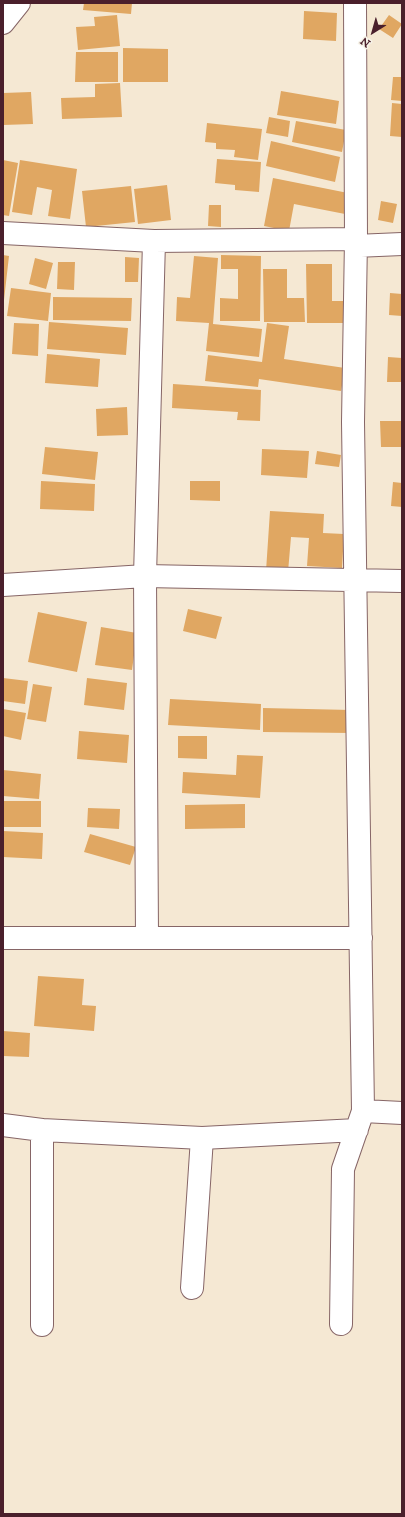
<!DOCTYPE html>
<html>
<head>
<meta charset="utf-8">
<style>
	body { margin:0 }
	#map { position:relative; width:405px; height:1517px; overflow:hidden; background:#f5e8d3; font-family:"IM FELL DW Pica",serif }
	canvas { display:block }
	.frame { position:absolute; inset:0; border:4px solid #4a1f2b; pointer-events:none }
	.north { position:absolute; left:353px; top:12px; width:40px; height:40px; -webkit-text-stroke:3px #f7f3e8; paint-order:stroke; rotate:217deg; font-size:11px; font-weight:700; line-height:16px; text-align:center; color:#4a1f2b }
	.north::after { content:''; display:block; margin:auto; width:14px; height:18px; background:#4a1f2b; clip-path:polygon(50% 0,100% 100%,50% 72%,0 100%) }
</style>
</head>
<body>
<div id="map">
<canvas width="405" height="1517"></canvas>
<div class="frame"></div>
<div class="north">N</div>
</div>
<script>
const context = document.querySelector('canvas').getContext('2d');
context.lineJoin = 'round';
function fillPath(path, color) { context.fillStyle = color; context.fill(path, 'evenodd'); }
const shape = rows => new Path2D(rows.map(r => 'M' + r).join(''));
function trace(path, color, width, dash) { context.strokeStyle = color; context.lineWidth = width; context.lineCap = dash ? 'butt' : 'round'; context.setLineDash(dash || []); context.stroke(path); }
fillPath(shape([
	[84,3,132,3,131,14,83,10],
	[304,11,337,13,336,41,303,39],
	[117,15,120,46,78,50,76,27,95,26,94,17],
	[389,15,402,24,393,38,379,29],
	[123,48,168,49,168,82,123,82],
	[76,52,118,52,118,82,75,82],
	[393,77,402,77,402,101,391,100],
	[120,83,122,117,62,119,61,98,95,97,95,84],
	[281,91,339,101,336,124,277,115],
	[31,92,33,124,3,125,3,93],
	[392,103,402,104,402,137,390,136],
	[269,117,290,121,288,137,266,133],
	[296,121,346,130,342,152,292,142],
	[207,123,262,129,258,160,234,157,235,150,216,149,216,143,205,142],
	[271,141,340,157,335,182,266,166],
	[217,159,261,162,259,192,235,190,235,185,215,183],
	[3,160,18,163,9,216,3,215],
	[20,160,77,169,70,219,48,216,52,190,37,187,32,215,12,212],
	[273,178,348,193,345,214,294,204,289,231,264,226],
	[167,185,171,220,138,224,134,189],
	[131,186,135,222,86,227,82,191],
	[381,201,397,204,393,223,378,220],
	[209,205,221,205,221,227,208,226],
	[3,255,9,256,4,300,3,300],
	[221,255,261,256,260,321,220,321,220,298,238,299,238,269,221,269],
	[194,256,218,258,213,324,262,329,259,357,206,351,209,323,176,321,177,297,190,298],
	[125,257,139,258,138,282,125,282],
	[35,258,53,263,46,289,29,284],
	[58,262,75,262,74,290,57,289],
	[306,264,332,264,332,301,347,301,347,323,307,323],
	[263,269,287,269,287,298,304,298,305,322,264,322],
	[11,288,51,293,48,321,7,316],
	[390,293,402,294,402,316,389,315],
	[53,297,132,298,131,321,53,320],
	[49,322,128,328,126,355,47,349],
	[14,323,39,324,38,356,12,354],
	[267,323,289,326,284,359,345,368,341,391,259,379,258,387,205,381,208,355,262,362],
	[47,354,100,359,98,387,45,383],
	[388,357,402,358,402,382,387,382],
	[173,384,261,390,260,421,237,420,238,412,172,408],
	[127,407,128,435,97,436,96,409],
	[380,421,402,421,402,447,381,447],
	[45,447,98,452,95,480,42,474],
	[262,449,309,451,307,478,261,475],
	[317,451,341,455,339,467,315,464],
	[41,481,95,484,94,511,40,509],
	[190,481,220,481,220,501,190,500],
	[393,482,402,483,402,507,391,506],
	[270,511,324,514,323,533,344,534,342,568,307,566,309,538,291,537,288,572,266,571],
	[188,609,222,617,216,639,183,631],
	[38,612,87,622,77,672,28,662],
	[101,627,137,633,132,670,95,665],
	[3,678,28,681,25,704,3,701],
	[87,678,127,683,124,710,84,705],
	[33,684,52,687,46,722,27,719],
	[170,699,261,704,260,730,168,725],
	[263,708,351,710,351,733,263,732],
	[3,709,26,713,21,740,3,736],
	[79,731,129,735,127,763,77,759],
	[178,736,207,736,207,759,178,758],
	[237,755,263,756,260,798,182,793,183,772,236,775],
	[3,770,41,774,39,799,3,796],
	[3,801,41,801,41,827,3,827],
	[245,804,245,828,185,829,185,805],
	[88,808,120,809,119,829,87,827],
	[3,831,43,833,42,859,3,857],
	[90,834,136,847,130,865,84,852],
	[38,976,84,979,82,1005,96,1006,94,1031,34,1026],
	[3,1031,30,1033,29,1057,3,1056]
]), '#e0a762');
const street = shape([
	[3,23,19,3],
	[3,233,154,241,356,239],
	[154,241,145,576,147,938,361,938],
	[355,246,402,244],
	[3,585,145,576,402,581],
	[3,938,147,938],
	[363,1111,402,1113],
	[3,1125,42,1130],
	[192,1288,202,1138,357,1130],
	[341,1324,343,1169,363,1111,353,422,356,239,355,3],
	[42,1325,42,1130,202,1138]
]);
trace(street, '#866566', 24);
trace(street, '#fff', 22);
</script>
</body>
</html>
